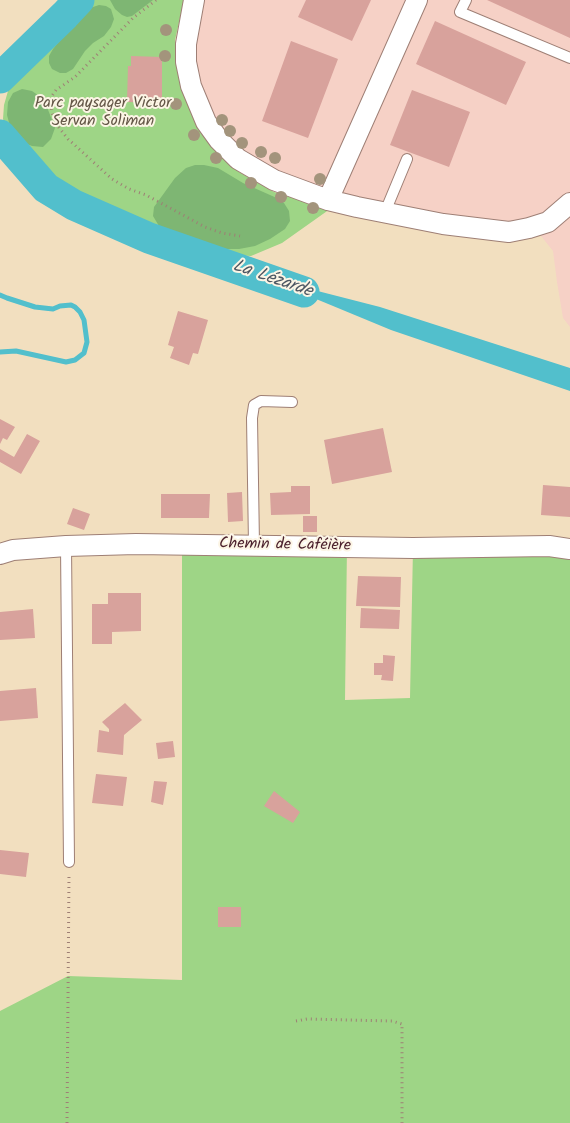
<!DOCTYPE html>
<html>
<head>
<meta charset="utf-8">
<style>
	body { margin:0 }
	canvas { display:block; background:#f2dfbf }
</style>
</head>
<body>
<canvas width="570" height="1123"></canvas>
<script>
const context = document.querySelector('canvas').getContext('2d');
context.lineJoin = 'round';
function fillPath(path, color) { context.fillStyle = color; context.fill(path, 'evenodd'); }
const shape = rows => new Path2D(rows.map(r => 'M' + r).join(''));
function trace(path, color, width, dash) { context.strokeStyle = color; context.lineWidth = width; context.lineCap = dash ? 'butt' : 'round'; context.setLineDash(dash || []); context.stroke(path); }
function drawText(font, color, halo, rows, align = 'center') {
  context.font = font + ' Kalam,sans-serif'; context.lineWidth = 4; context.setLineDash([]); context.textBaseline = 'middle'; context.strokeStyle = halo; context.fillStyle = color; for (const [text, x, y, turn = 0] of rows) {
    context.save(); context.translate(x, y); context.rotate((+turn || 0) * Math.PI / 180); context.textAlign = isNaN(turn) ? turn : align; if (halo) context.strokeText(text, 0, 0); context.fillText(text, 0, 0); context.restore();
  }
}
fillPath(shape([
	[194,0,570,0,570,327,563,318,557,282,553,251,541,236,509,232,385,212,238,159,191,86]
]), '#f6d1c6');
fillPath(shape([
	[94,0,184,0,175,40,182,82,205,139,239,172,274,192,330,209,282,243,251,256,232,255,208,249,156,231,100,209,50,180,32,164,8,132,3,119,4,105,8,91],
	[182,544,347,546,345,700,410,698,413,548,570,549,570,1123,0,1123,0,1011,68,976,182,980]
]), '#9ed586');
fillPath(shape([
	[110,0,153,0,132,16,127,17,122,15,115,9],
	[99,5,106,6,111,9,114,19,111,27,104,36,93,43,85,51,73,69,66,73,60,73,52,69,49,63,49,56,53,49,75,22,85,12,90,8],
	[22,89,32,91,42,98,47,107,55,128,51,139,43,147,32,146,22,142,11,130,7,115,8,102,13,93],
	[195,165,204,165,218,168,243,183,279,199,284,203,289,211,290,221,285,229,270,239,255,246,239,249,226,249,208,245,187,239,167,232,159,226,153,216,154,207,175,178,186,168]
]), '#7eb673');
fillPath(shape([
	[263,277,380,307,570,368,570,391,391,330]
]), '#52bfcc');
trace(shape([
	[0,295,7,298,35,307,53,309,60,306,71,305,75,307,80,312,84,320,87,342,84,353,75,360,66,362,16,351,0,352]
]), '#52bfcc', 5);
trace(shape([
	[0,78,65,15,79,0],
	[0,135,46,188,74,205,149,238,304,292]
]), '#52bfcc', 31);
fillPath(shape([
	[306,0,371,0,352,41,298,17],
	[487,0,570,0,570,38],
	[435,21,526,62,506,105,416,64],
	[291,41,338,59,308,138,262,121],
	[131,56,162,57,162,103,127,102,128,66,131,66],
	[412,90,470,112,449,167,390,145],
	[178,311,208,320,198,354,193,353,189,365,170,358,174,347,168,345],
	[0,419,15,427,7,440,3,438,0,444],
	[383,428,392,472,332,484,324,440],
	[27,434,40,441,21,474,0,462,0,449,14,457],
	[543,485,570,487,570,517,541,515],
	[291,486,310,486,310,514,271,515,270,493,291,492],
	[242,492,243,521,228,522,227,493],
	[161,494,210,494,209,518,161,518],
	[73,508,90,514,84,530,67,524],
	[303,516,317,516,317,532,303,532],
	[358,576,401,577,400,607,356,606],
	[108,593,141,593,141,631,112,632,112,644,92,644,92,604,108,604],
	[361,608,400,610,399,629,360,628],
	[33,609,35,638,0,640,0,612],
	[383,655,395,656,393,681,381,680,382,675,374,675,374,663,383,663],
	[36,688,38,718,0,721,0,691],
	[125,703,142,720,124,735,123,755,97,752,99,730,109,732,109,729,102,722],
	[173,741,175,757,158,759,156,743],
	[96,774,127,777,123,806,92,803],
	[154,781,167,782,163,805,151,802],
	[274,791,300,812,293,823,264,806],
	[0,850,29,853,26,877,0,874],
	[218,907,241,907,241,927,218,927]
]), '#d8a29c');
const lane = shape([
	[466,0,460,12,570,58],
	[385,212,407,159],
	[254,545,252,418,254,405,261,401,292,402],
	[66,546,69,862]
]);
const street = shape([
	[194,0,186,44,186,62,191,86,206,122,219,140,238,159,274,180,328,200,357,207,443,224,509,232,529,228,548,222,570,203],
	[328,200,417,0],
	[0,554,13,550,66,546,136,544,413,548,549,546,570,549]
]);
trace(lane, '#9e7f75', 12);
trace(street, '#9e7f75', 22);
trace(shape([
	[156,0,133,18,75,77,56,90,52,96,51,104,52,113,56,124,68,139,112,179,129,189,146,195,205,227,222,233,240,236],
	[296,1021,307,1019,392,1021,402,1024,402,1123],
	[67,1123,69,873]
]), '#9e7f75', 3, [1, 4]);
trace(lane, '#fff', 10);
trace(street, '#fff', 20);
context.fillStyle = '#a3947c';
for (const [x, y] of [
	[166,30],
	[165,56],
	[176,104],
	[222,120],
	[230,131],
	[194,135],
	[242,143],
	[261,152],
	[216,158],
	[275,158],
	[320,179],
	[251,183],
	[281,197],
	[313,208]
]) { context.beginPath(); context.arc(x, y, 6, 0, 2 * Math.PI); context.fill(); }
drawText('16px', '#635646', '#fcf5e5', [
	["Parc paysager Victor",103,104],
	["Servan Soliman",103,122]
]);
drawText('16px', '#4a1f2b', '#fcf5e5', [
	["Chemin de Caféière",285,546,1]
]);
drawText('italic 18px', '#4d5763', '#fcf5e5', [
	["La Lézarde",272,280,19]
]);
</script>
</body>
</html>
